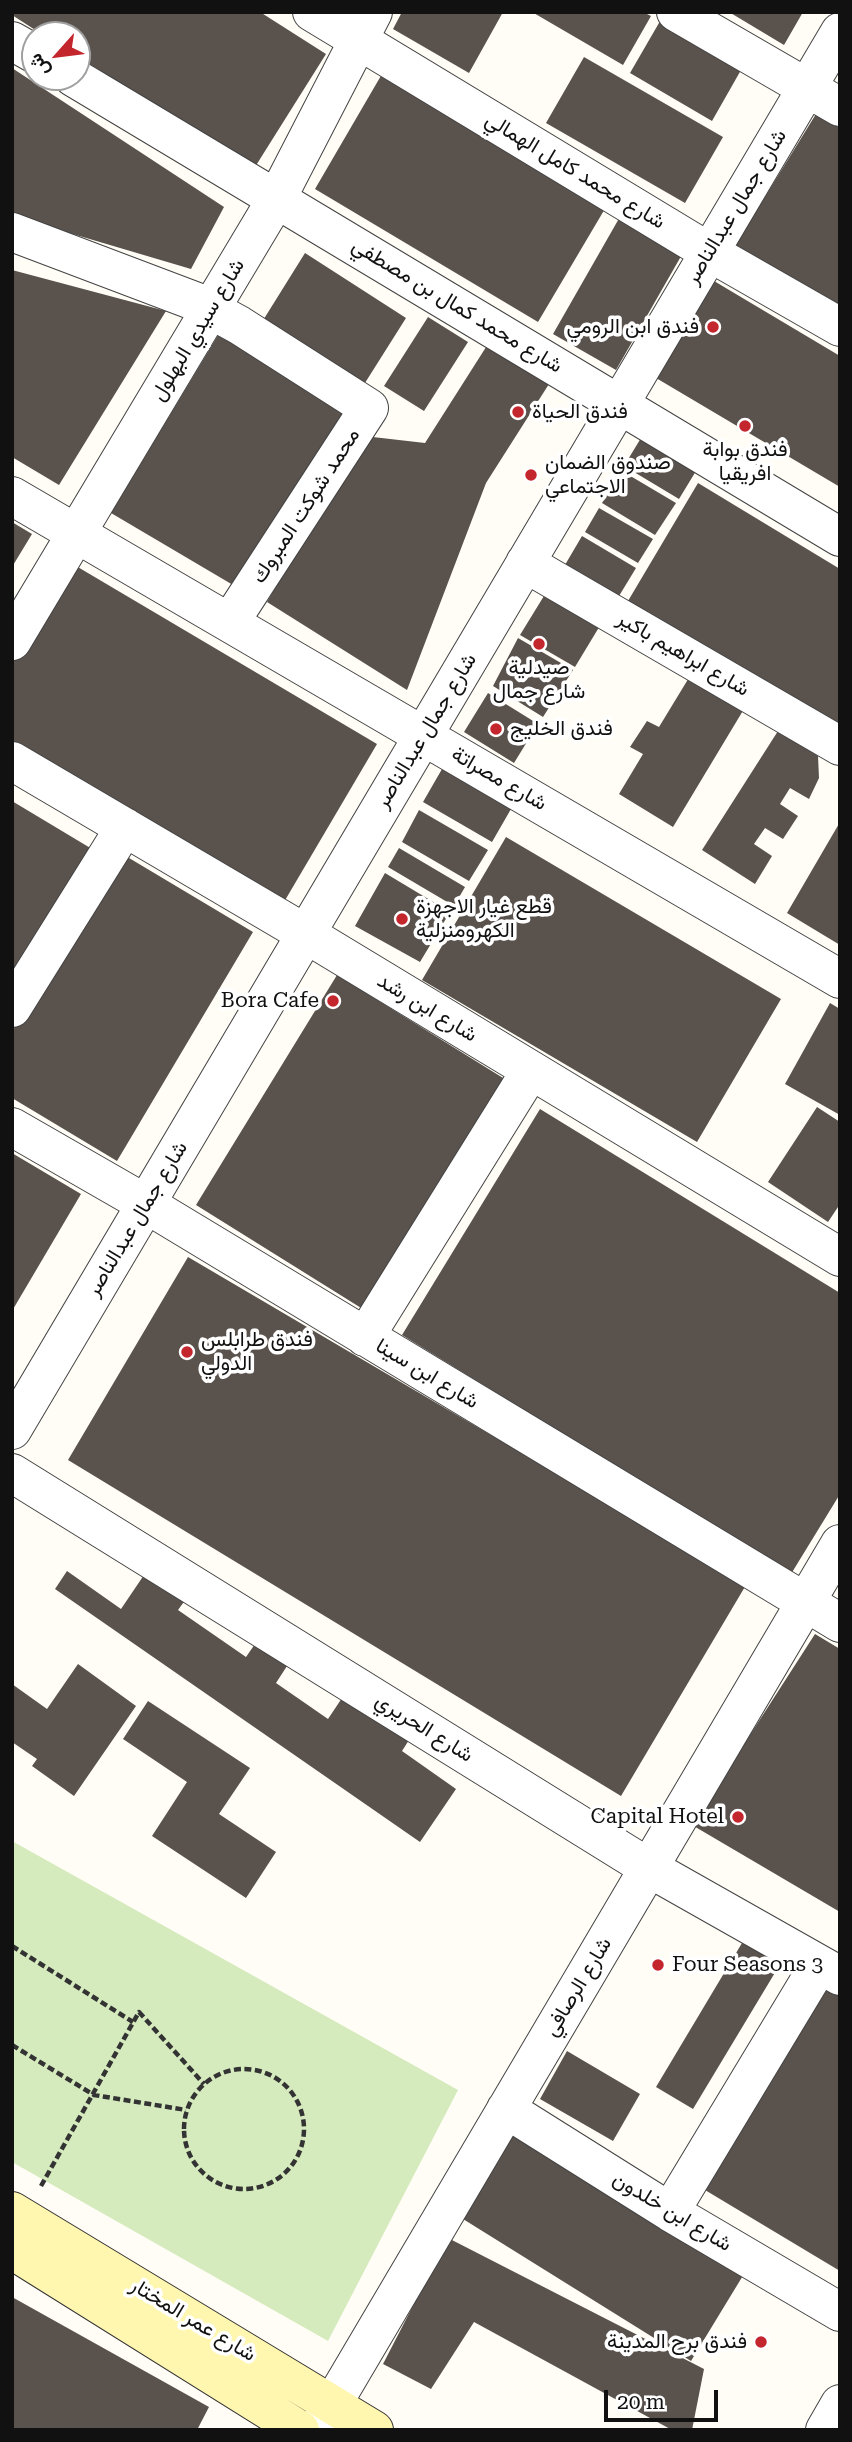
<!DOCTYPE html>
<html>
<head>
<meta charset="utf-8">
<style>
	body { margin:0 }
	#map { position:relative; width:852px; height:2442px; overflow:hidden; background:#fffdf5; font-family:"Roboto Serif",Vazirmatn,serif }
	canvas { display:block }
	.frame { position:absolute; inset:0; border:14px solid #111; pointer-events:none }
	.north { position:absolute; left:21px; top:21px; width:70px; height:70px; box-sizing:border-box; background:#fff; border:2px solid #a0a0a0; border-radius:50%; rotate:242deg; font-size:19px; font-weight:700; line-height:28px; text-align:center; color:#111 }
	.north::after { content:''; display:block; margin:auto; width:24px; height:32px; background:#c4262e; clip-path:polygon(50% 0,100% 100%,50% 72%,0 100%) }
	.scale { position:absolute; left:604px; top:2390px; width:114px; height:32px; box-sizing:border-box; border:4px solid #111; border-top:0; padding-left:9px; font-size:21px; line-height:24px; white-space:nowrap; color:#111; -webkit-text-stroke:5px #fff; paint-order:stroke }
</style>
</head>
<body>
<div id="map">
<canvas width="852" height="2442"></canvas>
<div class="frame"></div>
<div class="north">ش</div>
<div class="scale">20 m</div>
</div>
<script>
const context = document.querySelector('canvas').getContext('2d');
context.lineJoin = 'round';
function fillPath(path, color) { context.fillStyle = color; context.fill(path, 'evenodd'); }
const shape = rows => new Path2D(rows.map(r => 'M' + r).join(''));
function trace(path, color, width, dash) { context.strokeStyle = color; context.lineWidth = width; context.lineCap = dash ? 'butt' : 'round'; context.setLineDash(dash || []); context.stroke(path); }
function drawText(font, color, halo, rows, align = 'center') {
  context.font = font + ' "Roboto Serif",Vazirmatn,serif'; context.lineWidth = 7; context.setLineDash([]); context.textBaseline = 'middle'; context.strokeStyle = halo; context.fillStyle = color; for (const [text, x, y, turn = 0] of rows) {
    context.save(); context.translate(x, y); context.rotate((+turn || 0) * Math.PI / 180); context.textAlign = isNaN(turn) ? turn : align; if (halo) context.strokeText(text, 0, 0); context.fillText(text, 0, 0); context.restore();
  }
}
fillPath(shape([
	[12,1841,458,2090,328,2341,12,2162]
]), '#d5ebbd');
fillPath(shape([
	[12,12,260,12,326,54,255,167,77,56,77,35,43,35,12,15],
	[402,12,503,12,469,73,393,29],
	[532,12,643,12,651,16,623,65],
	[729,12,803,12,784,45],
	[663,16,745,63,712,121,630,73],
	[584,57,723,137,685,203,546,123],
	[12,68,224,207,191,269,12,216],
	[382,74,606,207,538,322,315,189],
	[816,114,840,128,840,311,733,249],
	[621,215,684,251,616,370,553,334],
	[305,253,406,318,358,394,257,330],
	[12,270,166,311,59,485,12,457],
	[709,278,840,356,840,487,651,375],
	[428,317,468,342,424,411,384,386],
	[223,327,351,400,233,585,111,513],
	[488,344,549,384,486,483,407,690,267,602,364,436,425,443],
	[641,438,696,471,679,499,624,466],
	[622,471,676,503,655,535,602,503],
	[698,483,840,569,840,728,628,601],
	[599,508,653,539,638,563,585,532],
	[12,522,32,534,12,567],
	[582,536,636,568,619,596,562,570],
	[71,563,377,744,284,902,12,741,12,664],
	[547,591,601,624,575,667,520,635],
	[518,638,573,670,543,717,493,686],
	[690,676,744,709,673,827,619,794,643,754,630,747,647,721,659,727],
	[488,693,538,724,514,763,464,732],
	[778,731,818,756,819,778,809,799,790,788,780,804,798,816,783,839,765,828,754,844,772,856,755,884,702,850],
	[442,769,511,809,492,842,423,802],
	[12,801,97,852,12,997],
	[419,810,488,850,469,881,402,842],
	[840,822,840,945,787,913],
	[506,837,781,999,697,1142,422,980],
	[399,848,465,887,454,906,388,867],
	[119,852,253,932,117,1161,12,1098,12,1032],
	[385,873,450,912,420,962,355,926],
	[337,975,516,1086,374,1316,196,1205],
	[830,1003,840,1009,840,1115,785,1084],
	[817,1107,840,1122,840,1204,828,1222,768,1182],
	[540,1109,840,1293,840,1494,791,1574,402,1335],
	[12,1153,81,1194,12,1311],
	[188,1257,746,1585,621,1796,68,1460],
	[67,1571,121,1609,146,1572,186,1599,178,1610,246,1657,255,1644,287,1666,276,1683,328,1719,344,1695,409,1740,402,1751,456,1789,420,1842,55,1589],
	[815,1634,840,1649,840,1912,692,1825],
	[78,1664,136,1706,74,1796,32,1766,37,1759,12,1742,12,1684,47,1709],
	[148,1701,250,1768,219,1814,276,1852,246,1898,152,1836,187,1782,123,1739],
	[745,1938,782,1961,693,2109,656,2087],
	[829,1983,840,1989,840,2271,705,2190],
	[567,2051,640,2094,613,2141,540,2099],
	[511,2123,747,2269,691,2361,455,2214],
	[448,2238,704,2369,692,2430,672,2430,474,2322,431,2389,383,2364],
	[12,2297,209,2407,197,2430,12,2430]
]), '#5a524d');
const minor = shape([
	[312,12,709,252,840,327],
	[676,12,840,107],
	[12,41,35,54],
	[73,77,840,537],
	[12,232,197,302,239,325,369,408,230,622],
	[12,496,840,979],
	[525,563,840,746],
	[12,641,277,198,373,12],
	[12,761,306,934,840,1257],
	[12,1008,125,827],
	[12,1127,146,1204,840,1623],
	[365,1337,531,1070],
	[12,1430,840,32],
	[12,1473,649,1868,840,1976],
	[506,2109,670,2212,840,2312],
	[670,2212,819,1965],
	[317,2430,840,1544],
	[825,2430,840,2404]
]);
const secondary = shape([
	[12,2211,374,2430],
	[12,2250,300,2430]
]);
trace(minor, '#444', 40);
trace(secondary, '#333', 40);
trace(shape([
	[12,1946,133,2022],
	[12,2045,94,2095,186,2110],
	'184 2129a60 60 0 1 1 120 0a60 60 0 1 1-120 0Z',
	[41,2186,139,2012,204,2084]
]), '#333', 4.5, [7, 3.5]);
trace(minor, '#fff', 38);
trace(secondary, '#fff6b0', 38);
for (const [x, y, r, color] of [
	[713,327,7,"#c4262e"],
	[518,412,7,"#c4262e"],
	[745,426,7,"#c4262e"],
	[531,475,7,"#c4262e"],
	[539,644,7,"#c4262e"],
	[496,729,7,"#c4262e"],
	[402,919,7,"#c4262e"],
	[333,1001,7,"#c4262e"],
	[187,1352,7,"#c4262e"],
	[738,1817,7,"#c4262e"],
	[658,1965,7,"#c4262e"],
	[761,2342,7,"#c4262e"]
]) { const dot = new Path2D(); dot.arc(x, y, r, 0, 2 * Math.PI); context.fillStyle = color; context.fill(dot); trace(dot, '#fff', 2.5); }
drawText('21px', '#111', '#fff', [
	["شارع محمد كامل الهمالي",575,171,31],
	["شارع جمال عبدالناصر",736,207,-59],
	["شارع محمد كمال بن مصطفي",457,306,31],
	["شارع سيدي البهلول",198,330,-59],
	["محمد شوكت المبروك",306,506,-57],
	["شارع ابراهيم باكير",683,654,30],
	["شارع جمال عبدالناصر",426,731,-59],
	["شارع مصراتة",499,779,30],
	["شارع ابن رشد",427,1008,31],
	["شارع جمال عبدالناصر",137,1219,-59],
	["شارع ابن سينا",427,1374,31],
	["شارع الحريري",424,1728,32],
	["شارع الرصافي",578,1987,-59],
	["شارع ابن خلدون",672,2212,31],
	["شارع عمر المختار",193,2320,31]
]);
drawText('21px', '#111', '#fff', [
	["فندق ابن الرومي",699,327,"right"],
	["فندق الحياة",532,412],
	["فندق بوابة",745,450,"center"],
	["افريقيا",745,474,"center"],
	["صندوق الضمان",545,463],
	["الاجتماعي",545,487],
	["صيدلية",539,668,"center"],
	["شارع جمال",539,692,"center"],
	["فندق الخليج",510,729],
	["قطع غيار الاجهزة",416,907],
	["الكهرومنزلية",416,931],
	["Bora Cafe",319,1001,"right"],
	["فندق طرابلس",201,1340],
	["الدولي",201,1364],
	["Capital Hotel",724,1817,"right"],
	["Four Seasons 3",672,1965],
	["فندق برح المدينة",747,2342,"right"]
], 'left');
</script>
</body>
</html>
